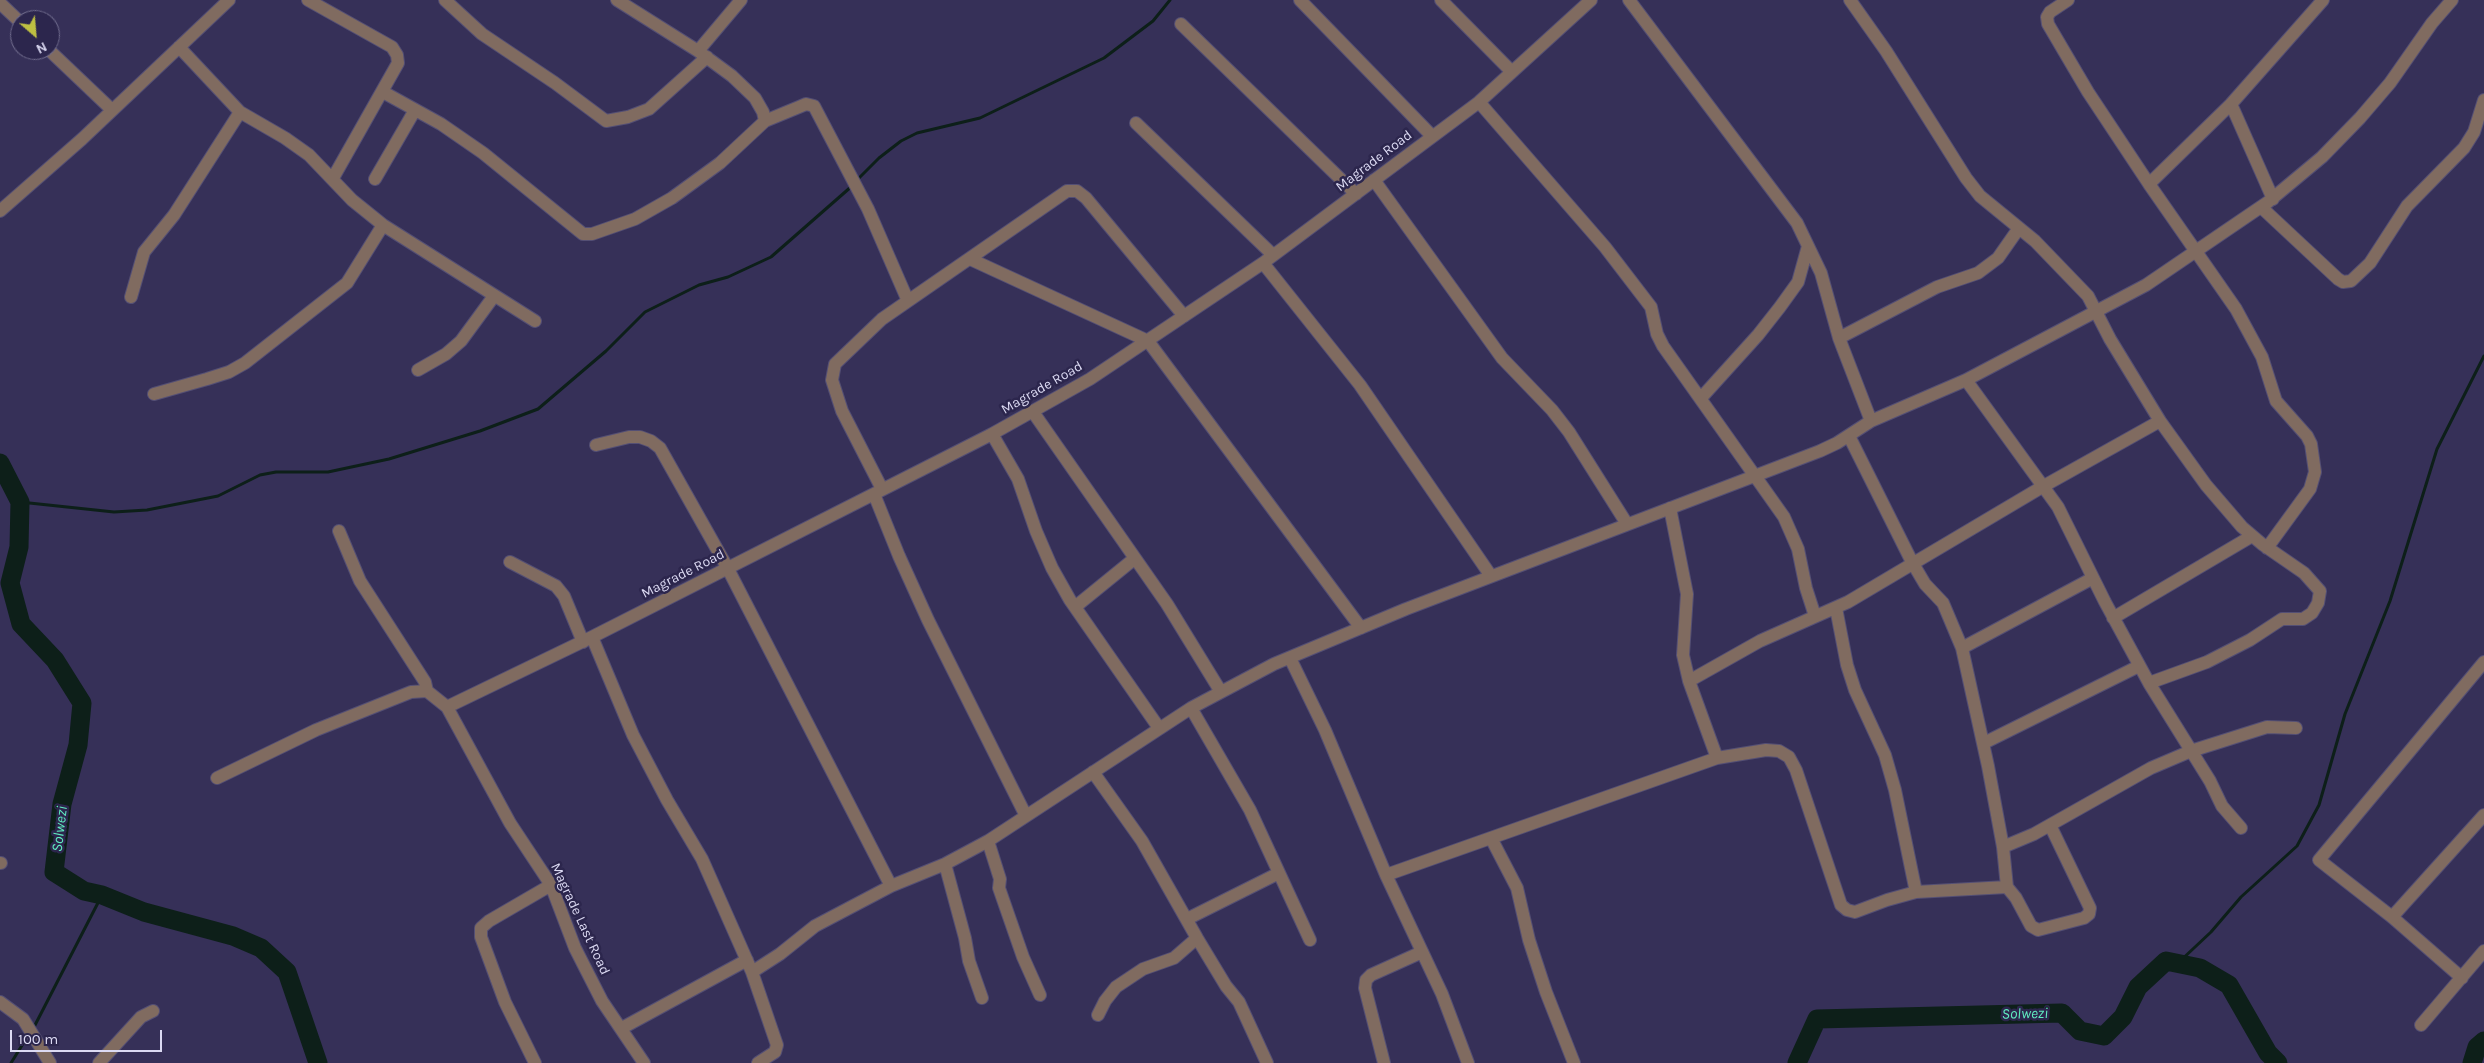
<!DOCTYPE html>
<html>
<head>
<meta charset="utf-8">
<style>
	body { margin:0 }
	#map { position:relative; width:2484px; height:1063px; overflow:hidden; background:#363058; font-family:Karla,sans-serif }
	canvas { display:block }
	.north { position:absolute; left:10px; top:10px; width:50px; height:50px; box-sizing:border-box; background:#2c264d; border:1px solid #726e8f; border-radius:50%; rotate:153deg; font-size:14px; font-weight:700; line-height:20px; text-align:center; color:#dcdaf3 }
	.north::after { content:''; display:block; margin:auto; width:18px; height:22px; background:#bebf42; clip-path:polygon(50% 0,100% 100%,50% 72%,0 100%) }
	.scale { position:absolute; left:10px; top:1030px; width:152px; height:22px; box-sizing:border-box; border:2px solid #dcdaf3; border-top:0; padding-left:6px; font-size:15px; line-height:18px; white-space:nowrap; color:#dcdaf3; -webkit-text-stroke:4px #2c264d; paint-order:stroke }
</style>
</head>
<body>
<div id="map">
<canvas width="2484" height="1063"></canvas>
<div class="north">N</div>
<div class="scale">100 m</div>
</div>
<script>
const context = document.querySelector('canvas').getContext('2d');
context.lineJoin = 'round';
const shape = rows => new Path2D(rows.map(r => 'M' + r).join(''));
function trace(path, color, width, dash) { context.strokeStyle = color; context.lineWidth = width; context.lineCap = dash ? 'butt' : 'round'; context.setLineDash(dash || []); context.stroke(path); }
function drawText(font, color, halo, rows, align = 'center') {
  context.font = font + ' Karla,sans-serif'; context.lineWidth = 5; context.setLineDash([]); context.textBaseline = 'middle'; context.strokeStyle = halo; context.fillStyle = color; for (const [text, x, y, turn = 0] of rows) {
    context.save(); context.translate(x, y); context.rotate((+turn || 0) * Math.PI / 180); context.textAlign = isNaN(turn) ? turn : align; if (halo) context.strokeText(text, 0, 0); context.fillText(text, 0, 0); context.restore();
  }
}
trace(shape([
	[856,181,879,158,901,141,917,133,980,118,1104,58,1153,21,1170,0],
	[20,502,114,512,147,510,218,496,260,475,276,472,328,472,389,459,480,431,538,409,606,351,645,312,699,285,728,277,771,257,852,186],
	[2178,963,2211,932,2241,897,2297,846,2319,805,2345,714,2390,601,2437,449,2484,356],
	[33,1029,102,895],
	[11,1063,29,1034]
]), '#0d1f19', 3);
trace(shape([
	[0,463,20,502,19,547,10,583,21,624,55,660,82,703,78,745,62,804,54,872,84,891,102,895,144,912,233,936,261,948,287,972,318,1063],
	[1797,1063,1817,1019,2062,1013,2080,1031,2104,1036,2123,1017,2138,987,2166,961,2200,968,2229,985,2268,1053,2278,1063],
	[2472,1063,2477,1047,2484,1041]
]), '#0d1f19', 19);
const minor = shape([
	[308,0,392,47,397,55,398,63,333,178],
	[445,0,482,34,555,83,606,121,628,117,649,109,707,57],
	[1300,0,1432,136],
	[1441,0,1512,72],
	[1629,0,1797,223,1821,273,1839,338,1871,421],
	[1850,0,1886,51,1966,178,1980,196,2035,241,2088,296,2110,339,2160,421,2206,485,2242,527,2262,544,2304,573,2320,591,2318,603,2312,613,2303,619,2282,619,2250,640,2207,662,2149,683],
	[2068,0,2050,12,2047,17,2048,24,2088,92,2149,184,2231,104,2323,0],
	[0,3,20,22],
	[1181,24,1356,194],
	[179,47,240,112,285,138,309,155,352,200,383,225,535,321],
	[49,50,111,109],
	[698,51,741,0],
	[383,92,441,124,483,153,583,234,592,234,635,219,672,198,720,163,765,121,763,112,755,98,732,76,698,51,617,0],
	[1479,102,1605,247,1651,307,1657,334,1663,346,1784,517,1798,549,1806,588,1815,616],
	[2231,104,2273,199],
	[765,121,799,107,806,104,814,106,868,209,908,301],
	[1136,123,1273,255],
	[375,179,415,110],
	[1374,180,1502,358,1552,410,1569,432,1627,524],
	[2149,184,2236,309,2262,357,2276,401,2307,436,2311,444,2315,472,2310,489,2267,548],
	[2261,207,2338,279,2343,282,2351,281,2370,263,2407,206,2464,148,2474,132,2484,100],
	[0,211,82,139,229,0],
	[970,259,1148,341,1361,628],
	[1263,263,1360,385,1491,576],
	[131,297,144,252,174,215,240,112],
	[1839,338,1937,287,1978,273,1998,258,2019,228],
	[418,370,446,354,461,341,494,296],
	[1966,380,2058,507,2105,602,2149,683,2210,781,2222,806,2241,828],
	[154,394,207,379,229,372,245,363,347,283,383,225],
	[1701,398,1758,335,1780,307,1798,282,1808,246],
	[1033,412,1167,604,1221,692],
	[992,434,1018,479,1036,531,1052,568,1070,600,1159,728],
	[1849,436,1912,562,1925,584,1943,603,1962,648,1988,766,2003,847,2007,887,2016,898,2031,926,2038,930,2084,918,2089,914,2090,908,2050,825],
	[596,445,629,437,640,437,651,441,660,448,727,567,891,886,945,864,988,841,1191,708,1274,664,1406,609,1820,451,1837,443,1871,421,1966,380,2146,285,2268,202,2322,157,2360,118,2390,83,2432,23,2452,0],
	[882,489,842,411,832,380,835,364,882,319,1067,191,1077,191,1086,198,1184,316],
	[874,494,899,556,928,620,1026,816],
	[1670,508,1687,594,1683,655,1689,681,1717,758],
	[339,531,360,581,425,682,427,691],
	[510,562,556,586,564,596,583,642],
	[1075,607,1134,559],
	[1836,608,1847,665,1855,690,1885,755,1895,790,1916,892],
	[2113,618,2252,536],
	[592,637,633,735,667,800,702,859,752,972,777,1045,775,1052,758,1063],
	[1962,648,2093,578],
	[1290,658,1325,730,1386,875,1442,994,1468,1063],
	[1689,681,1760,641,1848,602,2042,487,2160,421],
	[447,707,592,637,992,434,1090,379,1263,263,1479,102,1591,0],
	[1191,708,1250,810,1310,940],
	[1984,743,2139,666],
	[1093,772,1142,841,1197,938,1226,986,1239,1002,1267,1063],
	[217,778,316,730,411,692,427,691,447,707,510,823,551,885,575,948,602,1001,644,1063],
	[1491,838,1517,888,1529,940,1546,992,1574,1063],
	[988,841,1000,879,999,888,1023,957,1040,995],
	[2003,847,2034,834,2151,768,2191,751,2267,727,2296,728],
	[0,863,1,863],
	[945,864,965,938,969,961,982,998],
	[1386,875,1717,758,1766,750,1779,751,1789,757,1796,770,1841,905,1847,910,1855,912,1887,900,1916,892,2007,887],
	[2392,917,2484,815],
	[1187,919,1279,873],
	[752,972,780,954,815,926,891,886],
	[2462,978,2392,917,2319,860,2484,662],
	[0,1002,23,1019,50,1063],
	[1098,1015,1105,1001,1116,987,1143,969,1174,958,1197,938],
	[2421,1025,2484,951],
	[622,1028,747,960],
	[99,1063,141,1017,153,1011],
	[535,1063,505,1002,481,937,481,928,489,921,551,885],
	[1384,1063,1365,988,1366,980,1371,975,1422,952]
]);
trace(minor, '#544f74', 14);
trace(minor, '#806b60', 12);
drawText('14px', '#dcdaf3', '#2c264d', [
	["Magrade Road",1374,161,-37],
	["Magrade Road",1042,388,-30],
	["Magrade Road",683,574,-27],
	["Magrade Last Road",580,919,65]
]);
drawText('italic 15px', '#60ebc0', '#2c264d', [
	["Solwezi",60,829,-83],
	["Solwezi",2025,1014,-1]
]);
</script>
</body>
</html>
